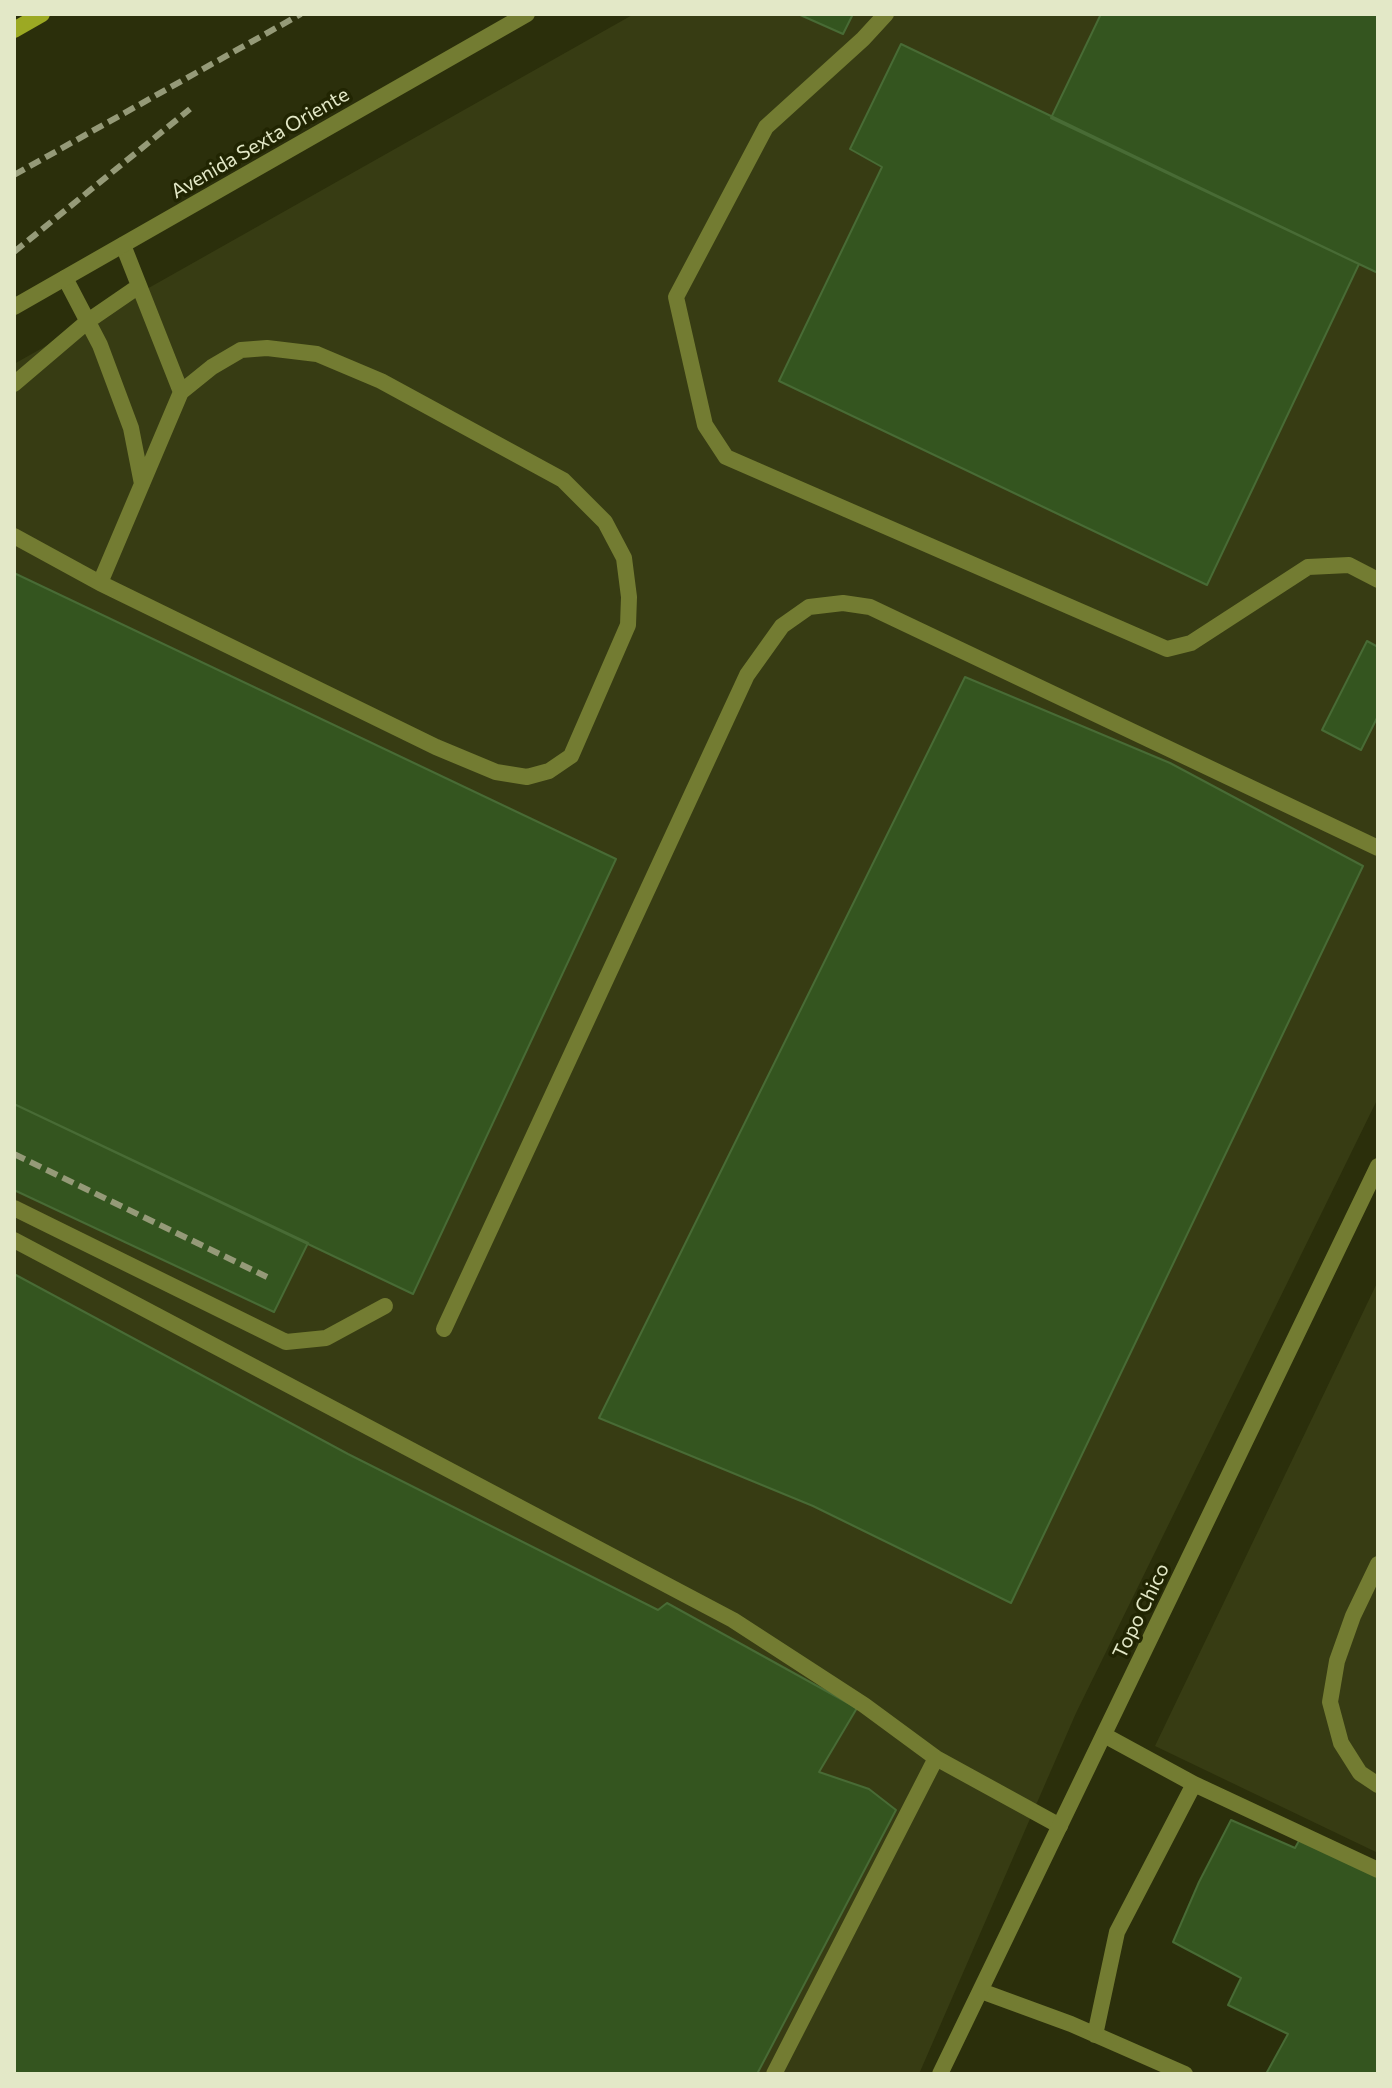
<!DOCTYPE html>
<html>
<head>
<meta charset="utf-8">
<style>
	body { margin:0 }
	#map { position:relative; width:1392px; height:2088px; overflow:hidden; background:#2b2f0b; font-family:Commissioner,sans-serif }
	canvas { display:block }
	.frame { position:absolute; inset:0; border:16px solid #e3e8c7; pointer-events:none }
</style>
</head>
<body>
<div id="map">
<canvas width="1392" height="2088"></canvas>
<div class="frame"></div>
</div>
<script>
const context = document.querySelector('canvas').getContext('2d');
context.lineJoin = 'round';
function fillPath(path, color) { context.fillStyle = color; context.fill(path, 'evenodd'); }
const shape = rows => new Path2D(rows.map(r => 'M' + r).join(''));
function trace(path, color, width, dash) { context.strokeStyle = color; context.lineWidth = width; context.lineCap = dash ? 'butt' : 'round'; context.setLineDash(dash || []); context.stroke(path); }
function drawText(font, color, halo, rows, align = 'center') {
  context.font = font + ' Commissioner,sans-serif'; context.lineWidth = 7; context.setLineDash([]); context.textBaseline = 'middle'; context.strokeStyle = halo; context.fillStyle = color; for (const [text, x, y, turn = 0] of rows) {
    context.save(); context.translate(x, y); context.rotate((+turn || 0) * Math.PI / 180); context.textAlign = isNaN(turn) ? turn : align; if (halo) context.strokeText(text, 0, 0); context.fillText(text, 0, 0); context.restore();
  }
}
fillPath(shape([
	[634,14,1378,14,1378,1098,1076,1713,919,2074,14,2074,14,364],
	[1378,1281,1378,1853,1155,1746]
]), '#373c13');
const building = shape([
	[798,14,853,14,843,34,798,14],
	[1101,14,1378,14,1378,273,1051,118,1101,14],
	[901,44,1359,264,1207,585,779,381,882,167,850,149,901,44],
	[14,573,616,859,413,1294,14,1104,14,573],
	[1367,641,1378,647,1378,716,1361,750,1322,730,1367,641],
	[965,677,1170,763,1363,866,1011,1603,813,1506,599,1418,965,677],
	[14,1104,308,1243,274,1312,14,1190,14,1104],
	[14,1274,348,1454,658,1610,667,1603,857,1708,819,1772,869,1789,896,1810,757,2074,14,2074,14,1274],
	[1231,1820,1295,1848,1300,1839,1378,1876,1378,2074,1266,2074,1288,2034,1228,2005,1241,1978,1173,1942,1199,1882,1231,1820]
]);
fillPath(building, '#34551f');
trace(building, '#486b35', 2);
trace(shape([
	[886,14,863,39,766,127,676,297,705,425,726,457,1167,649,1191,643,1308,567,1349,565,1378,580],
	[123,245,181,392],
	[65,278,100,345,131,428,142,484],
	[14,384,88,321,139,286],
	[14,536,100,583,181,392,212,367,241,350,267,348,317,354,381,381,563,480,605,522,624,558,629,597,628,625,571,756,549,771,527,777,496,772,436,747,100,583],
	[14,1208,286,1342,326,1338,385,1306],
	[14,1240,733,1620,864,1705,936,1758],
	[444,1329,747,675,782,626,809,607,843,603,870,607,1378,848],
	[1378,1564,1353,1616,1337,1661,1330,1702,1341,1743,1360,1773,1378,1785],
	[1194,1784,1378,1870],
	[981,1991,1071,2024,1185,2074],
	[1095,2035,1117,1932,1194,1784,1104,1735],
	[774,2074,936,1758,1060,1826]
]), '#737c32', 16);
trace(shape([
	[14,307,527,14],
	[940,2074,1378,1166]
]), '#737c32', 16);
trace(shape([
	[14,30,42,14]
]), '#9ca923', 16);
trace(shape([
	[14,175,301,14],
	[14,252,190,109],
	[14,1154,267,1277]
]), '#959a78', 6, [12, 6]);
drawText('20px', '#e3e8c7', '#212502', [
	["Avenida Sexta Oriente",260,143,-30],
	["Topo Chico",1141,1611,-64]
]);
</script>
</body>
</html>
